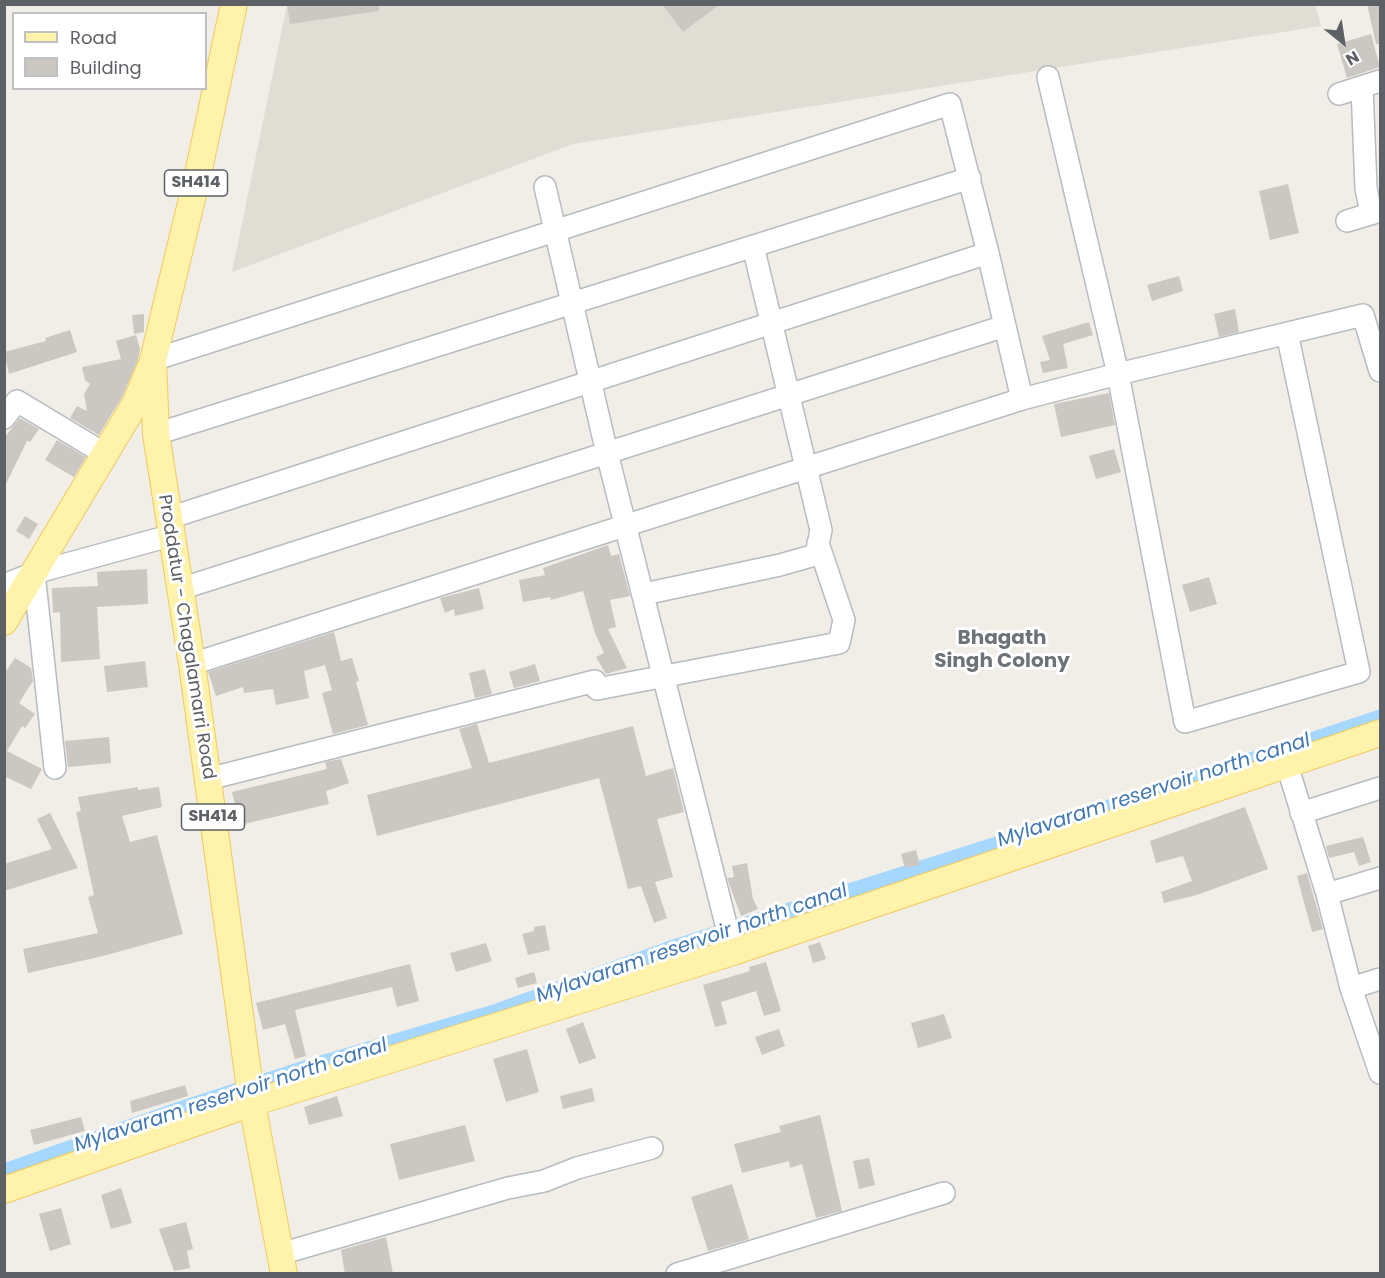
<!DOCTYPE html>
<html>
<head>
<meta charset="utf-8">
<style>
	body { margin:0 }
	#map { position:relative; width:1385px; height:1278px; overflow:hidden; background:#f0eee6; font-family:Poppins,sans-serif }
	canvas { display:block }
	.frame { position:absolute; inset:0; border:6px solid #5d6166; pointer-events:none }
	.legend { position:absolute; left:12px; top:12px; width:195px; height:78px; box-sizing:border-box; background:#fff; border:2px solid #bec0c2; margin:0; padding:8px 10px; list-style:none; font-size:18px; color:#5d6166 }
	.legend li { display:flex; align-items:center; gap:12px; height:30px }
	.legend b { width:30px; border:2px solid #bec0c2 }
	.north { position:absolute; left:1313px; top:12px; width:60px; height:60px; -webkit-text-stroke:4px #fff; paint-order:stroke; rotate:150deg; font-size:16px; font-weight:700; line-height:24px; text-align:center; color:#5d6166 }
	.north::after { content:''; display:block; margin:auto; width:21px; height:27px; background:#5d6166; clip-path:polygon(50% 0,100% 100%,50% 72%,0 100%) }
</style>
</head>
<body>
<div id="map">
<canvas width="1385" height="1278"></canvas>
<div class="frame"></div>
<ul class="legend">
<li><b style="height:8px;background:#fff2ab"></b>Road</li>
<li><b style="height:16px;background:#cbc8c3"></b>Building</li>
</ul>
<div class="north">N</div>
</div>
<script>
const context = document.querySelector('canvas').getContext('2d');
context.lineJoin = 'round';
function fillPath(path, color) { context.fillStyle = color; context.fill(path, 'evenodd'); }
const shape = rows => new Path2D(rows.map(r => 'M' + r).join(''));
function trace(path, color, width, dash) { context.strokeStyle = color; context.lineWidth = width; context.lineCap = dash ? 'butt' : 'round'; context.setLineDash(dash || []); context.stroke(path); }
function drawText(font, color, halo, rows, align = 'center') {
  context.font = font + ' Poppins,sans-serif'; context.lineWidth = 6; context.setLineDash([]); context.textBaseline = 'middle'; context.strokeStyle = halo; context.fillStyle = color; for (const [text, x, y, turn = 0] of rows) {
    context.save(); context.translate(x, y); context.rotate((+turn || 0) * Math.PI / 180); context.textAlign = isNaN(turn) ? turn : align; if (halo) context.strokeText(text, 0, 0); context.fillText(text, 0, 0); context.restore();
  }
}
fillPath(shape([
	[1315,4,1321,26,573,144,232,272,287,5]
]), '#e0ddd4');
trace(shape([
	[4,1171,171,1112,308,1067,494,1012,671,948,1025,835,1380,717]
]), '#a6d7ff', 15);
fillPath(shape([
	[287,4,379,4,379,11,290,24],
	[662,4,720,4,683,32],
	[1367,4,1380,4,1380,44,1376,44],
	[1371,34,1380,67,1347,78,1337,44],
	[1288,184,1299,233,1270,240,1259,191],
	[1179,276,1183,291,1152,301,1147,285],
	[1235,309,1239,332,1219,337,1214,314],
	[144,314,144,332,134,334,132,315],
	[1089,322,1093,335,1063,344,1068,368,1043,373,1040,362,1050,360,1042,336],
	[70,330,77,352,9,374,4,352,46,341,45,338],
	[136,335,140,349,138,360,122,397,99,435,70,418,77,406,87,411,84,394,90,384,85,380,82,367,121,359,116,341],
	[1109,393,1115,425,1061,437,1054,404],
	[20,418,39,429,30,442,27,441,4,488,4,438],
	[57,440,86,457,74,477,45,460],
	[1114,449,1121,472,1096,479,1089,456],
	[25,516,38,524,29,539,16,531],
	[608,545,611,556,619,554,630,596,610,600,616,627,608,629,627,668,606,674,596,657,604,653,595,633,583,591,551,600,550,597,523,602,519,580,545,575,543,568],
	[147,569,148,604,97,607,100,659,61,662,60,612,53,613,52,588,98,586,97,572],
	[1209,577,1217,604,1190,612,1182,585],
	[479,588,484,609,455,616,454,609,445,613,440,598],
	[334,632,341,661,352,658,359,681,356,682,368,725,333,734,322,693,332,690,325,665,304,671,309,698,276,705,273,689,244,693,243,687,216,696,208,672],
	[15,658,31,668,33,681,19,703,35,714,25,728,22,726,7,751,42,769,31,789,4,776,4,674],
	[145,661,148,687,107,692,104,666],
	[535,664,540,681,514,688,509,672],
	[485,669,492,694,475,698,469,673],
	[477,724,489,763,633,726,646,776,673,768,684,812,657,819,673,877,655,882,667,918,654,923,641,886,628,889,599,778,377,836,367,795,472,768,459,729],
	[109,737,111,763,68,767,65,741],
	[341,759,349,783,326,791,329,804,240,825,232,792,327,769,325,762],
	[138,787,138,790,159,787,162,807,122,816,130,842,157,835,183,934,103,956,28,973,23,949,98,933,88,897,94,895,76,812,81,811,78,797],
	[1245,807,1268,869,1197,895,1164,903,1161,892,1192,881,1183,856,1156,863,1150,841],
	[50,813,78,868,4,891,4,864,52,849,37,819],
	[1363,837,1371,862,1359,866,1354,852,1329,858,1326,846],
	[916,850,920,865,905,868,901,854],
	[747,863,753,899,758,909,741,916,727,878,734,877,732,866],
	[1307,873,1323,929,1312,932,1297,876],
	[545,925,550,950,528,955,522,934,534,931,534,927],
	[820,942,826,959,813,963,808,946],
	[486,943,492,961,456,972,450,953],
	[766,962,781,1011,764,1016,756,991,721,1002,727,1024,715,1027,703,985,750,971,749,967],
	[410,964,419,1001,397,1007,392,987,295,1010,306,1056,295,1059,285,1024,263,1030,256,1003],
	[534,972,537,983,518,988,515,978],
	[944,1014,952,1038,918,1048,911,1023],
	[583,1022,596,1058,579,1064,566,1029],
	[779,1029,785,1046,762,1055,755,1037],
	[527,1049,539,1092,506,1102,493,1059],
	[185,1085,188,1096,132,1113,130,1101],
	[592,1088,595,1101,563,1109,560,1096],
	[337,1096,343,1116,309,1125,304,1107],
	[820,1115,842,1211,816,1218,802,1164,790,1168,789,1161,742,1173,734,1144,781,1132,779,1126],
	[81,1117,85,1131,34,1145,30,1130],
	[465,1125,475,1161,399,1180,390,1144],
	[869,1158,875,1185,859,1189,853,1161],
	[732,1184,749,1239,708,1251,691,1197],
	[121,1188,132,1223,111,1229,101,1195],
	[61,1208,71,1244,50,1251,39,1214],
	[186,1222,193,1249,187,1251,190,1268,174,1271,159,1229],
	[386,1237,393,1274,345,1274,341,1250]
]), '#cbc8c3');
const minor = shape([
	[1048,77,1118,374,1185,722,1359,672,1287,333],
	[1362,87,1366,188,1371,214],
	[1339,94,1380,81],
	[545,187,607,453,733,952],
	[1347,221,1380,211],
	[153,360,950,104,988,253,1022,399],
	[4,418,17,401,105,454],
	[156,434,970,178],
	[169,518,988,253],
	[34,573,55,768],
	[4,585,34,573,173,535],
	[180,589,1005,326],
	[644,594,780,565,815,555,817,550,821,530,753,246],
	[192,664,1022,399,1118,374,1363,315,1380,371],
	[597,689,839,643,844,620,818,543],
	[1287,765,1327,894,1351,988,1380,1073],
	[208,779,595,681],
	[1301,813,1380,788],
	[1327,894,1380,878],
	[1351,988,1380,979],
	[280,1254,508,1188,544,1181,577,1168,652,1148],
	[677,1274,944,1193]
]);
const major = shape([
	[234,4,198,174,153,360,156,434,192,664,252,1103,284,1274],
	[4,622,135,404,150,368],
	[4,1190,252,1103,733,952,1380,733]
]);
trace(minor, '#b8bbbf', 24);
trace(major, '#f2ca5c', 28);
trace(minor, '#fff', 21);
trace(major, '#fff2ab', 26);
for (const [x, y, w] of [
	[196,183,63],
	[213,817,63]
]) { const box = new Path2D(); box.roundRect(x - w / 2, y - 13, w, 26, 4.5); context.fillStyle = '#fff'; context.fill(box); trace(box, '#5d6166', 1.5); }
drawText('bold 16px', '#5d6166', null, [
	["SH414",196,183],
	["SH414",213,817]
]);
drawText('18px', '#5d6166', '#fff', [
	["Proddatur - Chagalamarri Road",186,637,81]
]);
drawText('bold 20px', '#6e7378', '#fff', [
	["Bhagath",1002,639],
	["Singh Colony",1002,662]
]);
drawText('italic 20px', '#4278b2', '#fff', [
	["Mylavaram reservoir north canal",1154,791,-18],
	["Mylavaram reservoir north canal",692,944,-19],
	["Mylavaram reservoir north canal",231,1096,-18]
]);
</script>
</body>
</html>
